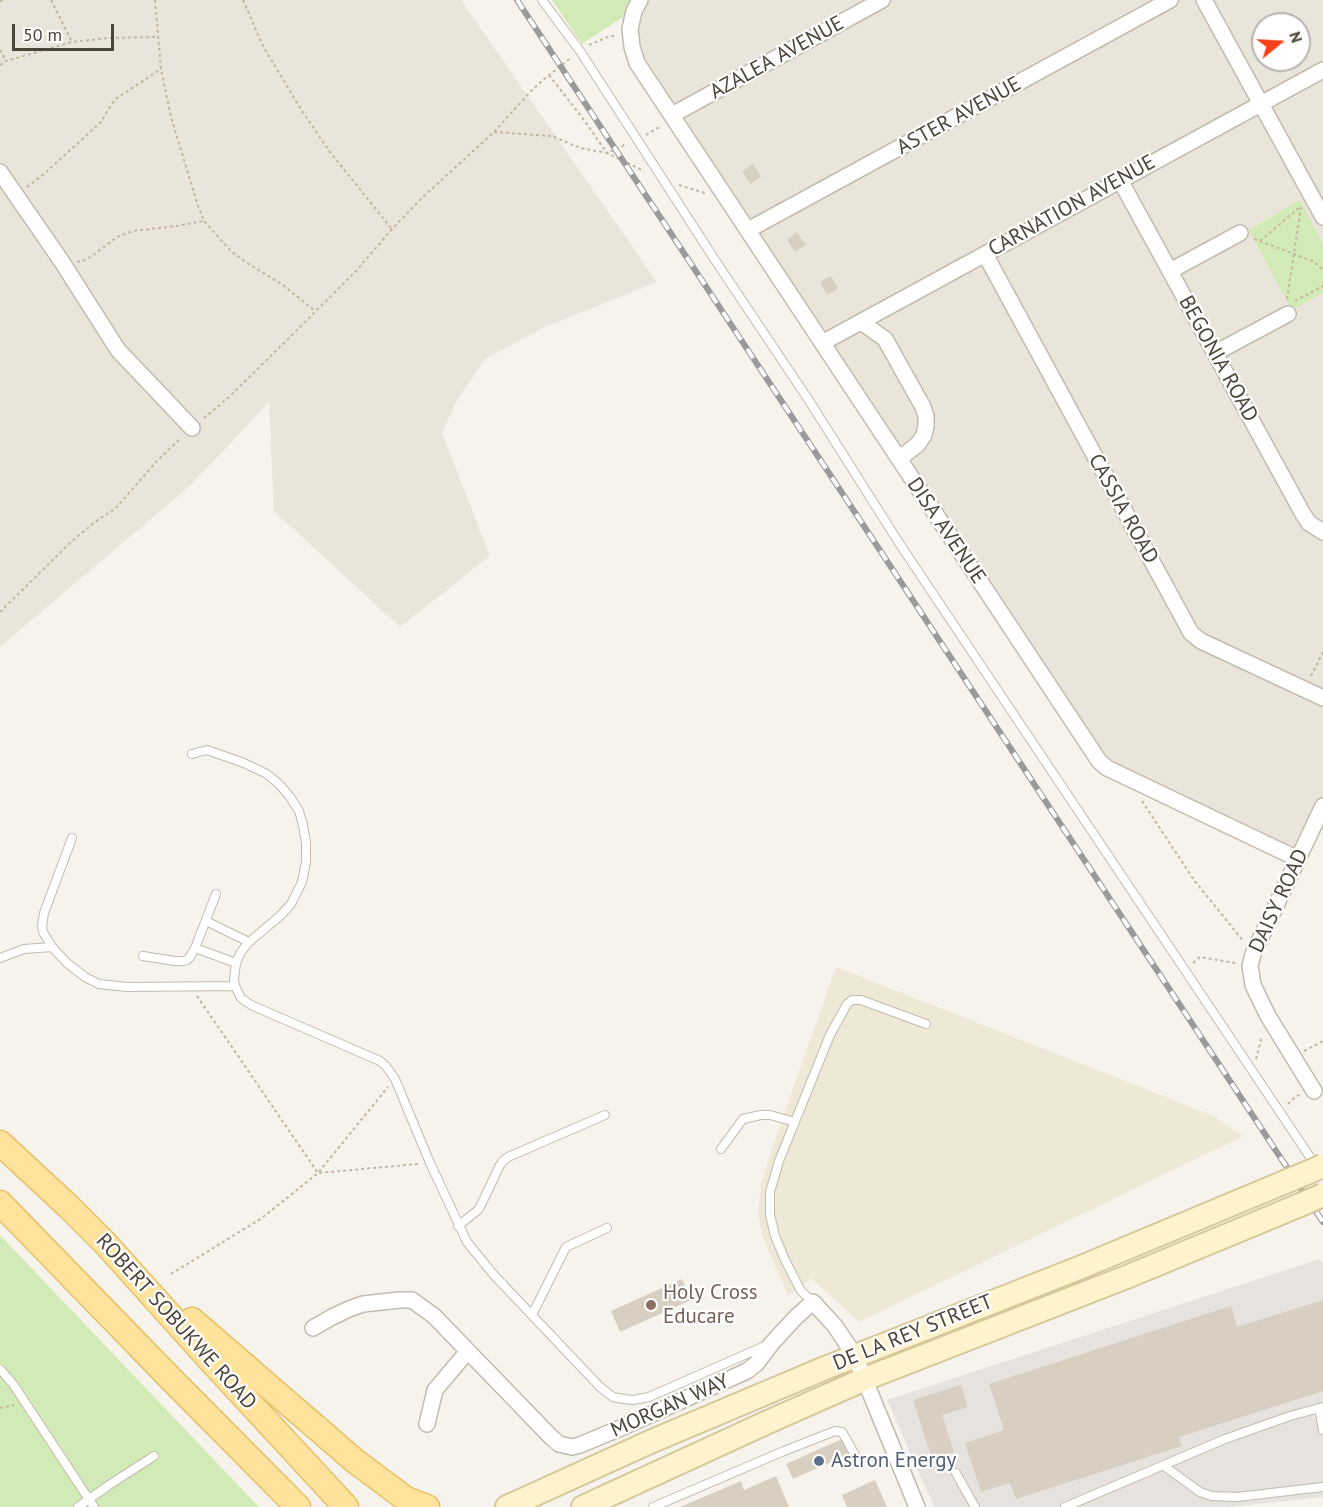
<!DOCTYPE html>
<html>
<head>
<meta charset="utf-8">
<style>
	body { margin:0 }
	#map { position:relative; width:1323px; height:1507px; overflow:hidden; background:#f6f3ec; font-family:"PT Sans",sans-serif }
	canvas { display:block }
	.north { position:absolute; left:1251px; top:12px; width:60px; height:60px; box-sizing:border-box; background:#fff; border:2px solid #b7b4b0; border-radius:50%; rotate:72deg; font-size:16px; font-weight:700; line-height:24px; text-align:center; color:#4b4439 }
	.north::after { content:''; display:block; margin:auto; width:21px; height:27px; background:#fc3f1d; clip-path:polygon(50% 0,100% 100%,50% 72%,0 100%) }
	.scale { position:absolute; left:12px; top:24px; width:102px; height:27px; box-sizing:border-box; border:3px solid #4b4439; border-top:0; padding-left:8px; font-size:18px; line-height:21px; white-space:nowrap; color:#4b4439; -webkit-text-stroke:4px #fff; paint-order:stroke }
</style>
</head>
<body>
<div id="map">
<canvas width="1323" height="1507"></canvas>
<div class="north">N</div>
<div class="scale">50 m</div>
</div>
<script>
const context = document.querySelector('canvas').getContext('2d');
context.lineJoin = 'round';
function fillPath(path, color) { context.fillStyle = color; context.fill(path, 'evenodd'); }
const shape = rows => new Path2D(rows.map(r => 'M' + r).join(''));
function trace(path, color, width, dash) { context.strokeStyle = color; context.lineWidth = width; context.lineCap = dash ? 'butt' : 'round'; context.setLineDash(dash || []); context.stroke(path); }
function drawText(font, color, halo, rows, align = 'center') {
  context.font = font + ' "PT Sans",sans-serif'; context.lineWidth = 4.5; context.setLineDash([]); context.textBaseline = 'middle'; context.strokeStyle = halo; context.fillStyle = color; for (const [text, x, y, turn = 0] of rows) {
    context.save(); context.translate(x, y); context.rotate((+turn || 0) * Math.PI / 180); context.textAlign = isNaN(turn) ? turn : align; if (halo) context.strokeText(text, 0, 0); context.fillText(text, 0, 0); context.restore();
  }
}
fillPath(shape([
	[0,0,461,0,657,282,545,327,485,359,456,402,442,433,490,556,400,627,274,511,269,402,191,485,0,647],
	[639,0,1323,0,1323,805,1298,859,1107,768,636,63],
	[1263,24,1299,24,1299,60,1263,60]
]), '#eae5da');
fillPath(shape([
	[1320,1259,1323,1264,1323,1497,1228,1507,934,1507,887,1400]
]), '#e6e2dd');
fillPath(shape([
	[836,967,1214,1116,1242,1135,1241,1137,859,1322,811,1278,788,1296,763,1237,758,1214,761,1184,775,1140]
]), '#efe8d6');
fillPath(shape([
	[552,0,632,0,626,15,582,44],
	[1300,200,1323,245,1323,293,1292,310,1249,230],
	[0,1235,259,1507,0,1507]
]), '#d2eab5');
fillPath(shape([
	[753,164,761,177,750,184,742,171],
	[797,232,806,245,795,252,787,240],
	[831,276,838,289,827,295,820,282],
	[682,1279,691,1300,620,1332,611,1311],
	[1323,1300,1323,1391,1179,1437,1182,1446,1016,1499,1010,1483,981,1492,965,1443,1004,1430,989,1384,1231,1306,1237,1327],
	[961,1385,968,1407,942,1415,954,1452,932,1459,913,1400],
	[842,1439,849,1454,793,1479,786,1464],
	[776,1476,789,1507,680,1507,741,1481,744,1490],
	[875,1480,887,1507,847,1507,842,1495]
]), '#d8cfc1');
const lane = shape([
	[542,0,580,51,715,260,808,399,901,546,1316,1166],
	[192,754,207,750,244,763,267,774,280,785,290,797,299,811,303,825,306,843,306,862,302,882,291,904,280,916,249,942,241,952,236,963,234,979,235,986,241,998,251,1005,380,1061,386,1066,395,1079,430,1163,467,1242,493,1274,600,1387,613,1397,624,1399,633,1400,649,1397,767,1345],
	[72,838,44,913,42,926,43,932,52,947,67,963,85,977,99,984,127,987,235,986],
	[206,921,249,942],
	[195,948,216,894],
	[143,956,175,961,183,961,187,960,190,957,195,948,236,963],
	[0,958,24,949,52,947],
	[721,1149,743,1119,761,1115,770,1115,795,1122],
	[458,1226,478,1210,481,1205,500,1165,504,1160,508,1157,605,1115],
	[813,1302,801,1291,785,1260,775,1236,770,1215,770,1192,779,1161,830,1035,847,1004,852,1000,861,1000,926,1024],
	[532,1315,566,1247,607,1228],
	[0,1369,13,1384,94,1507],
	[1319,1408,1323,1430],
	[1164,1466,1200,1492,1212,1496,1237,1497,1323,1487],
	[956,1473,975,1507],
	[78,1507,109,1485,154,1456],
	[653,1507,784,1451,835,1431,842,1432,845,1437,860,1464],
	[1065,1507,1225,1439,1290,1416,1323,1407]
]);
const street = shape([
	[640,0,634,11,630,29,632,47,637,63,1099,761,1107,768,1298,859],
	[1204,0,1323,217],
	[672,115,882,0],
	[0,172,62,262,118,350,192,428],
	[1120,180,1303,514,1309,523,1323,532],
	[748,230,1170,0],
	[985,254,1191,633,1201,641,1323,698],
	[1170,271,1240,233],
	[861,322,885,339,923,407,926,416,926,426,924,435,918,444,899,459],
	[822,343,1323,70],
	[1215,353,1288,314],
	[1314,1091,1268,1016,1253,985,1250,966,1253,954,1323,806],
	[313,1328,332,1317,349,1309,363,1304,400,1300,412,1300,434,1316,551,1437,559,1444,572,1447,580,1445,623,1427,747,1371,756,1364,772,1343,796,1317,813,1302,835,1326,855,1356,917,1507],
	[427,1424,435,1390,468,1351]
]);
const secondary = shape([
	[507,1507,650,1442,825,1368,1079,1268,1285,1182],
	[583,1507,768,1422,865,1379,1129,1276,1300,1205]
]);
const primary = shape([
	[0,1143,68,1206,105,1243,211,1361,346,1507],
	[0,1203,172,1380,298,1507],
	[192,1320,355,1461,406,1499,427,1507]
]);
trace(lane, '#c2bbae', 10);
trace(street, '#c2bbae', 18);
trace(secondary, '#d6c79b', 26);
trace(primary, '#e6c16a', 27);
trace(shape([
	[51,0,72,42],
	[155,0,161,69,171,117,197,203,204,221,231,251,244,261,283,285,315,311],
	[243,0,263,46,302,111,330,152,391,228],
	[0,1,3,0],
	[589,45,610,36,617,36],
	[0,50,6,61],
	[0,65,6,61,72,42,108,38,158,37],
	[549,75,581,116,607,153,644,171],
	[494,132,552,136,580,148,607,153,627,144],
	[646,135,661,126],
	[679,185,705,193],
	[27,187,45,173,101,122,111,105,117,98,161,69],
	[1254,239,1313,261,1323,270],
	[1260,241,1301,206],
	[77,262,83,261,92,256,117,237,133,231,177,226,203,221],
	[1287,299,1301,207],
	[1295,301,1323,286],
	[204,418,229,397,284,343,356,271,392,229,423,197,494,132,531,91,544,79,572,57],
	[0,612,72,541,99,519,115,509,157,461,181,438],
	[1311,676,1323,652],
	[1142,801,1194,880,1244,942],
	[1193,963,1200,957,1235,963],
	[197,996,318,1173,388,1087],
	[1304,1051,1323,1041],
	[1256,1059,1262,1036],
	[1288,1104,1296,1096,1300,1095],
	[171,1274,262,1218,318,1173,418,1164],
	[0,1408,14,1405]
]), '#c4b79f', 2, [3, 3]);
trace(lane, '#fff', 8);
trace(street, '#fff', 15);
trace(secondary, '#fff3cd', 22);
trace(primary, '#ffe39c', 24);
const rail = shape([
	[517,0,1323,1222]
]);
trace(rail, '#9a9a9a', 6);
trace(rail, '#fff', 4, [11]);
const secondaryBridge = shape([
	[1285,1182,1323,1166],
	[1300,1205,1323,1195]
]);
trace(secondaryBridge, '#d6c79b', 26, []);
trace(secondaryBridge, '#fff3cd', 22);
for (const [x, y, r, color] of [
	[651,1305,6,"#8d6e63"],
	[819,1461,6,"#5c6f8a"]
]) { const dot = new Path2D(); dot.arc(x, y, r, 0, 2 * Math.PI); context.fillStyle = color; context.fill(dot); trace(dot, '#fff', 2); }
drawText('21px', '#4b4439', '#fff', [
	["AZALEA AVENUE",777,58,-29],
	["ASTER AVENUE",959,116,-29],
	["CARNATION AVENUE",1072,206,-29],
	["BEGONIA ROAD",1218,359,61],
	["CASSIA ROAD",1123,509,61],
	["DISA AVENUE",946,531,56],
	["DAISY ROAD",1279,901,-65],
	["ROBERT SOBUKWE ROAD",176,1322,48],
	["DE LA REY STREET",913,1333,-22],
	["MORGAN WAY",670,1406,-24]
]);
drawText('21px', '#785e54', '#fff', [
	["Holy Cross",663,1293],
	["Educare",663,1317]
], 'left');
drawText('21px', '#4e5e75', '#fff', [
	["Astron Energy",831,1461]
], 'left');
</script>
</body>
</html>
